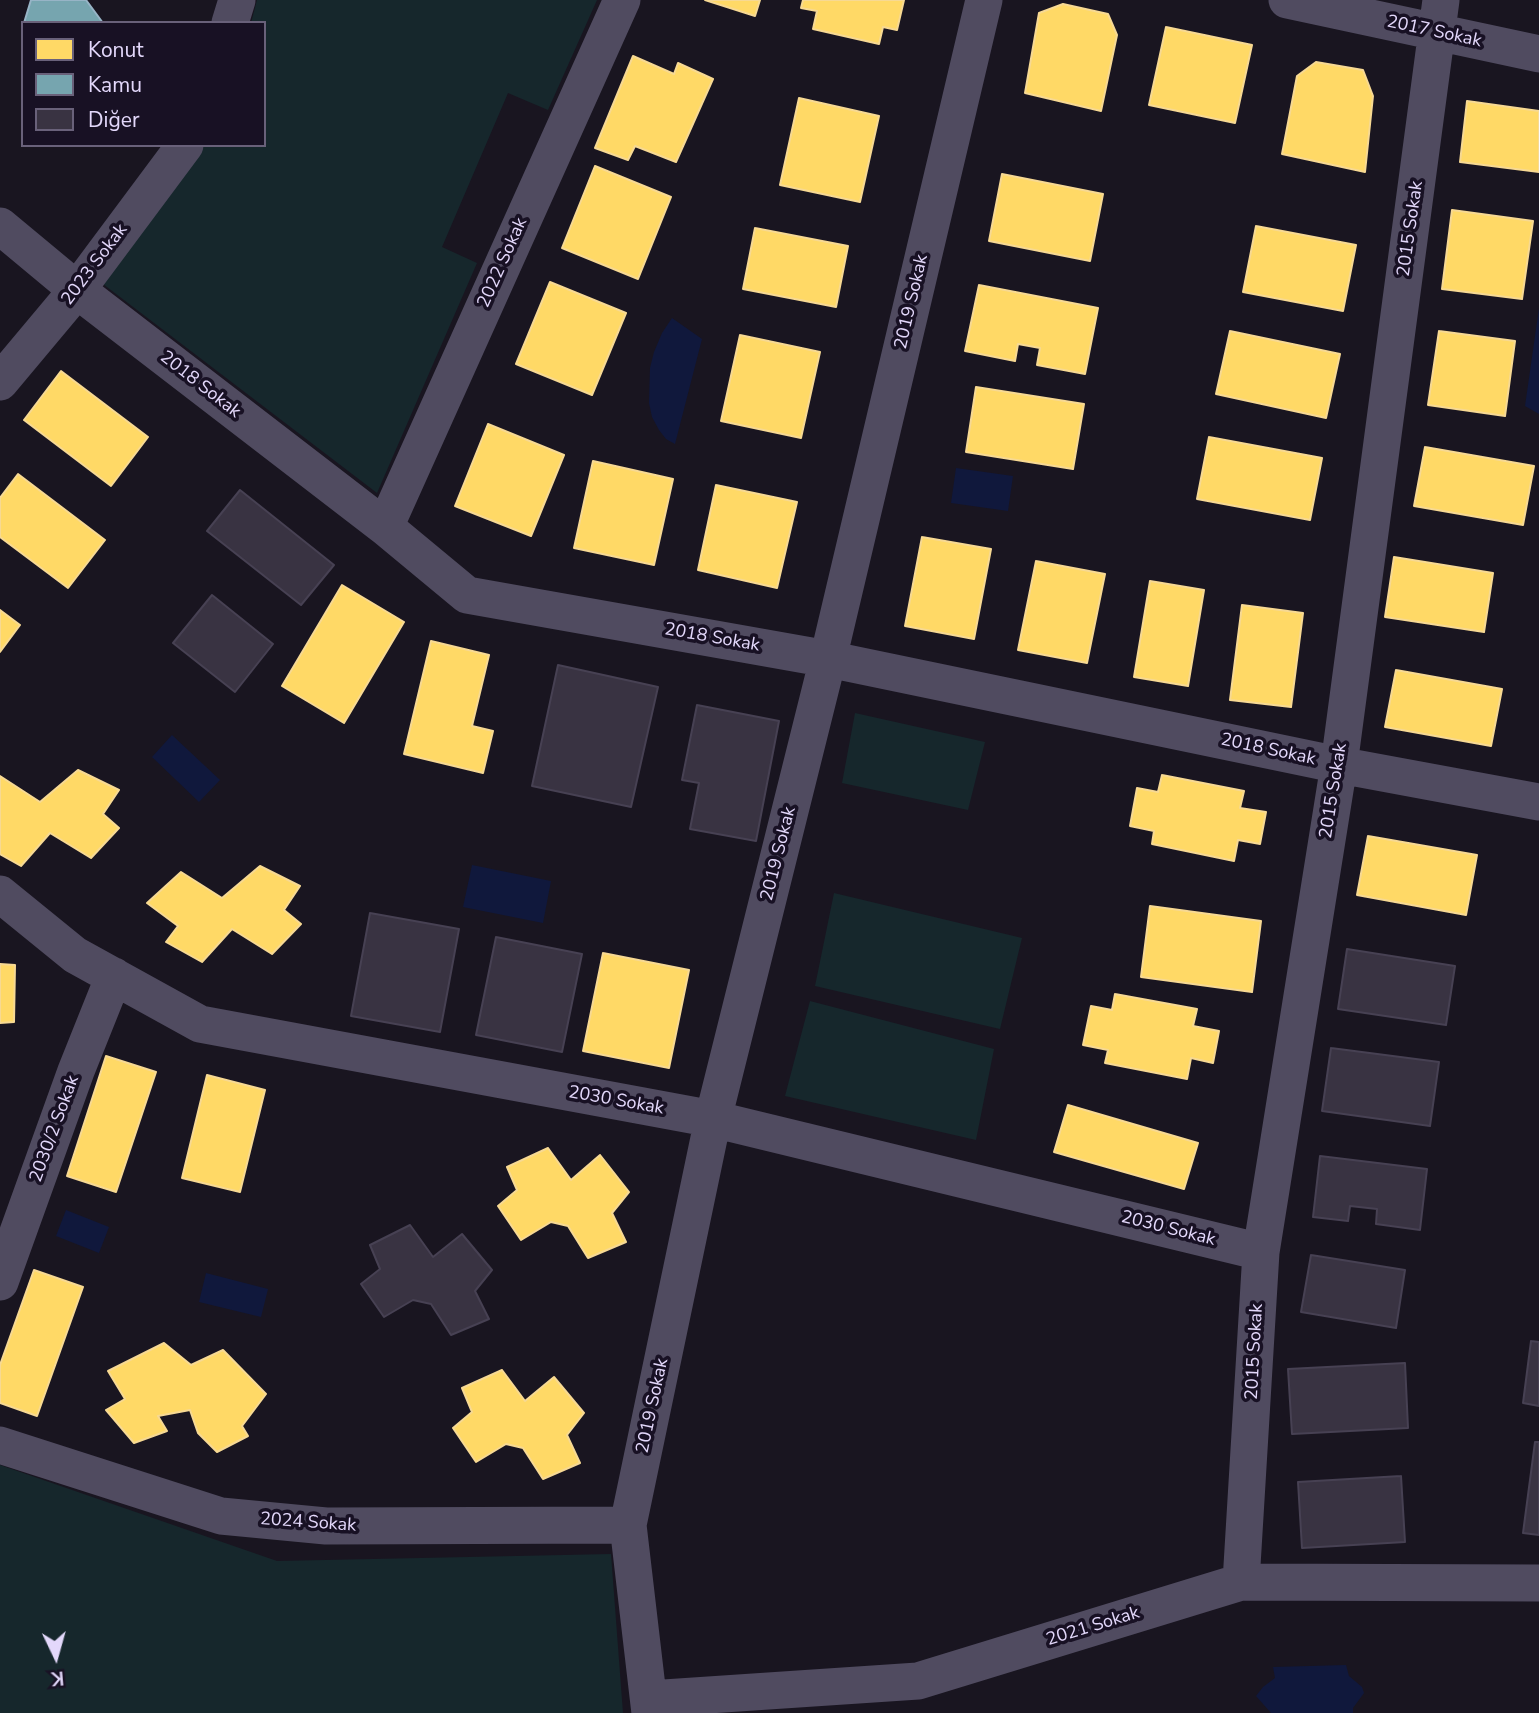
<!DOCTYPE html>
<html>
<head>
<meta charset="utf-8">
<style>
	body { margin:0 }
	#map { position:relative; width:1539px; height:1713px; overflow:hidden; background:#191520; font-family:"Nunito Sans",sans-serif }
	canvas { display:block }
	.legend { position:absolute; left:21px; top:21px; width:245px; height:126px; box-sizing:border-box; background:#181124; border:2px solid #69617a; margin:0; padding:9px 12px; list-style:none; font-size:21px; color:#e3d8fb }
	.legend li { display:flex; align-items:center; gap:14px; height:35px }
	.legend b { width:35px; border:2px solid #69617a }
	.north { position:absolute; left:21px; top:1622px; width:70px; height:70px; -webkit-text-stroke:5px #181124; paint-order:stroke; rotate:175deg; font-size:19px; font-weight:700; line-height:28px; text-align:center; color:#e3d8fb }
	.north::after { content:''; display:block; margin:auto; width:24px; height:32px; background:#e3d8fb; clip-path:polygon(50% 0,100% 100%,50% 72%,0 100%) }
</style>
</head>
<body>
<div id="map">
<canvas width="1539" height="1713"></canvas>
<ul class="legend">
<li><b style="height:19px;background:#ffd966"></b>Konut</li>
<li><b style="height:19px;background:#76a5af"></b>Kamu</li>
<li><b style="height:19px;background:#393342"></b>Diğer</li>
</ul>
<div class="north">K</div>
</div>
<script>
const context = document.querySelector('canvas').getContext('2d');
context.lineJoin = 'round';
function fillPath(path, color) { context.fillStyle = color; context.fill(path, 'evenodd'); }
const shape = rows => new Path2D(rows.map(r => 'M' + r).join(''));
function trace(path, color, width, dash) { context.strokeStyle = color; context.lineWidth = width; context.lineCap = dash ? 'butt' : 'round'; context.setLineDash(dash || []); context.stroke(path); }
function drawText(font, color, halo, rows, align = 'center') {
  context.font = font + ' "Nunito Sans",sans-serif'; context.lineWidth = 7; context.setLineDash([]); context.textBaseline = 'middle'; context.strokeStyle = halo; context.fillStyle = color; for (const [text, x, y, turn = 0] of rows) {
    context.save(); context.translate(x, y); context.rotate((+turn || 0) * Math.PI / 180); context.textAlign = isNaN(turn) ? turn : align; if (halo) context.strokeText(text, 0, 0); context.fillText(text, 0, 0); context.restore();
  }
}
fillPath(shape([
	[257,0,597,0,548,110,508,93,442,247,477,263,377,493,103,284,205,145,264,145,264,23,251,23],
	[855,713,985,742,968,810,842,783],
	[834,893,1022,938,1000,1029,815,986],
	[810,1001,994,1049,976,1140,785,1096],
	[0,1465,277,1561,611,1554,623,1713,0,1713]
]), '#16272c');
fillPath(shape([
	[1539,308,1539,414,1525,406],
	[672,318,702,339,675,444,666,439,659,430,652,417,649,403,650,368,654,352,662,333],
	[956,468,1013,476,1008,511,951,503],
	[172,735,220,780,199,802,152,757],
	[472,865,551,881,543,923,463,907],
	[66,1210,109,1227,99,1253,56,1236],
	[206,1273,268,1289,261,1317,199,1302],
	[1346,1665,1349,1676,1362,1687,1364,1693,1353,1708,1353,1713,1271,1713,1256,1696,1263,1687,1275,1678,1273,1667]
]), '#10183c');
const homes = shape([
	[705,0,760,0,755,16,705,0],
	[803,0,904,0,897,30,883,27,879,44,813,29,817,11,801,8,803,0],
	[1063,4,1108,14,1117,35,1101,111,1025,93,1039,13,1063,4],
	[1166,27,1252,45,1235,123,1149,105,1166,27],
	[633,56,674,74,678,63,713,79,676,162,635,146,628,160,595,148,633,56],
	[1316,62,1363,70,1373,96,1365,172,1282,154,1297,76,1316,62],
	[799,98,879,116,860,202,780,185,799,98],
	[1467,101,1539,111,1539,172,1460,162,1467,101],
	[595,166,671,197,638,279,562,248,595,166],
	[1002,174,1103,194,1090,261,989,241,1002,174],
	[1452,210,1533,221,1522,299,1442,289,1452,210],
	[1256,226,1356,245,1343,311,1243,292,1256,226],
	[755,228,848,246,836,307,743,289,755,228],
	[550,282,626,313,592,395,516,364,550,282],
	[979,285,1098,308,1085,374,1037,365,1040,348,1018,344,1015,361,965,351,979,285],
	[1230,331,1340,354,1326,418,1216,394,1230,331],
	[1439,331,1515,341,1505,416,1428,405,1439,331],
	[740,335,820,352,801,438,721,421,740,335],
	[61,371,148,437,111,486,24,420,61,371],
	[976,387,1084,404,1073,469,966,452,976,387],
	[488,424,564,455,531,536,455,506,488,424],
	[1209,437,1322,458,1310,520,1197,499,1209,437],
	[1425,447,1534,466,1523,525,1414,506,1425,447],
	[593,461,673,479,654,565,574,548,593,461],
	[18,474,105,540,68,588,0,537,0,498,18,474],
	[716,485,797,502,777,588,698,570,716,485],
	[922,537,991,549,974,639,905,626,922,537],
	[1394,557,1493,573,1484,632,1385,617,1394,557],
	[1036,561,1105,574,1087,663,1018,650,1036,561],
	[1150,581,1204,590,1188,686,1134,677,1150,581],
	[342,585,404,622,344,723,282,686,342,585],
	[1242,605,1303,613,1291,707,1230,700,1242,605],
	[0,610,20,625,0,652,0,610],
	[431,641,489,655,472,726,493,731,483,773,404,754,431,641],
	[1396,670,1502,689,1491,746,1385,727,1396,670],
	[78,770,119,790,103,814,119,828,91,858,50,833,21,866,0,854,0,776,40,802,78,770],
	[1162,775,1244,791,1240,808,1266,812,1260,844,1238,840,1234,861,1152,844,1154,831,1130,826,1137,788,1158,792,1162,775],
	[1368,836,1477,855,1466,915,1357,895,1368,836],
	[260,866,300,886,284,910,301,924,272,954,232,929,202,962,166,942,178,926,147,903,181,872,222,898,260,866],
	[1150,906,1261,921,1252,992,1141,977,1150,906],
	[603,953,689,970,669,1068,583,1051,603,953],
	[0,964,15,965,14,1022,0,1023,0,964],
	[1115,994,1197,1009,1193,1026,1219,1031,1213,1063,1191,1058,1187,1079,1105,1063,1108,1050,1083,1045,1091,1006,1112,1010,1115,994],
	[106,1056,156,1072,116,1192,67,1176,106,1056],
	[207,1075,265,1090,240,1192,182,1178,207,1075],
	[1068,1105,1198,1143,1184,1189,1054,1152,1068,1105],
	[548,1148,571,1180,600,1155,629,1192,612,1213,626,1242,588,1258,568,1226,551,1222,521,1240,498,1206,517,1190,507,1167,548,1148],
	[34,1270,83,1287,37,1416,0,1403,0,1365,34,1270],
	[164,1343,191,1365,223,1350,266,1394,242,1426,248,1436,217,1452,198,1433,190,1410,158,1416,167,1431,134,1443,106,1410,125,1399,108,1371,164,1343],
	[502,1370,525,1401,554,1377,584,1413,567,1435,580,1463,543,1479,523,1448,506,1444,476,1462,453,1428,472,1412,462,1388,502,1370]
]);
fillPath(homes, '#ffd966');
trace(homes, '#f7d993', 2);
const public = shape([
	[31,0,86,0,103,23,24,23,31,0]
]);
fillPath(public, '#76a5af');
trace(public, '#97b4c6', 2);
const building = shape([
	[240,490,334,565,301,605,207,531,240,490],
	[212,595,273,644,235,692,173,643,212,595],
	[558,665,658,687,631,807,532,786,558,665],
	[697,705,779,721,756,841,690,829,699,783,682,780,697,705],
	[370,913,459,929,440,1032,351,1016,370,913],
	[496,937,582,954,562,1052,476,1035,496,937],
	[1347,949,1455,966,1446,1025,1338,1009,1347,949],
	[1331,1048,1439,1062,1430,1126,1322,1111,1331,1048],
	[1320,1156,1427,1169,1420,1230,1376,1224,1377,1209,1350,1206,1348,1221,1313,1217,1320,1156],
	[410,1225,433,1257,462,1234,492,1270,475,1291,489,1319,451,1335,431,1304,413,1300,384,1317,361,1284,380,1269,370,1245,410,1225],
	[1311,1255,1405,1270,1396,1328,1301,1312,1311,1255],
	[1531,1341,1539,1342,1539,1406,1523,1403,1531,1341],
	[1405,1363,1408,1428,1292,1434,1288,1369,1405,1363],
	[1535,1442,1539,1442,1539,1535,1523,1533,1535,1442],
	[1401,1476,1405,1542,1302,1548,1298,1482,1401,1476]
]);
fillPath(building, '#393342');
trace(building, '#474153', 2);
trace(shape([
	[1287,0,1539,54],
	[230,23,237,0],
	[0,226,77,290,385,527,467,595,828,659,1339,765,1539,802],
	[0,382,77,290,185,145],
	[385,527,622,0],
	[0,894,75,955,200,1024,713,1119,1261,1252],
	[0,1282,76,1071,114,976],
	[0,1445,221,1516,326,1526,628,1525],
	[1241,1582,1261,1252,1339,765,1441,0],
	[649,1699,918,1681,1241,1582,1539,1583],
	[650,1713,628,1525,713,1119,828,659,984,0]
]), '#504b60', 37);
drawText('18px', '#e3d8fb', '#181124', [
	["2017 Sokak",1434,32,12],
	["2015 Sokak",1411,229,-82],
	["2022 Sokak",503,263,-66],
	["2023 Sokak",95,265,-53],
	["2019 Sokak",912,302,-77],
	["2018 Sokak",200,385,38],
	["2018 Sokak",712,638,10],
	["2018 Sokak",1268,750,12],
	["2015 Sokak",1334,791,-81],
	["2019 Sokak",779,854,-76],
	["2030 Sokak",616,1101,10],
	["2030/2 Sokak",55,1129,-70],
	["2030 Sokak",1168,1229,14],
	["2015 Sokak",1255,1352,-87],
	["2019 Sokak",653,1406,-78],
	["2024 Sokak",308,1523,4],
	["2021 Sokak",1093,1627,-17]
]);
</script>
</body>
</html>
